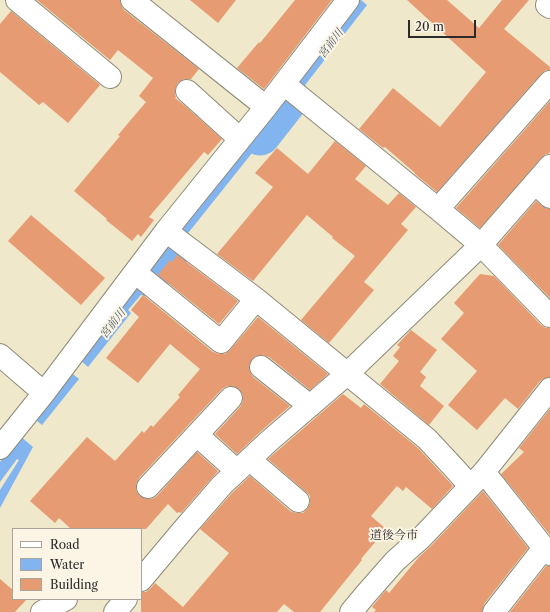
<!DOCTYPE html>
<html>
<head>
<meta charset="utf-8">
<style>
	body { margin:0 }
	#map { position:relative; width:550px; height:612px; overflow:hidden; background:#efe8ca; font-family:"Libre Caslon Text",serif }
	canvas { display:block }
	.legend { position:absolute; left:12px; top:528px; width:130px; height:72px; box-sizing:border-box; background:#fcf5e5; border:1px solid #a8a49b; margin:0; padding:5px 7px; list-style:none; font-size:12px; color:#2b2b2b }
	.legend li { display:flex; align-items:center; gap:8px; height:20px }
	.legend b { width:20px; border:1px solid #a8a49b }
	.scale { position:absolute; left:408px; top:20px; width:68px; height:18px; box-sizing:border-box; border:2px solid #2b2b2b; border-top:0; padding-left:5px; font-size:12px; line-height:14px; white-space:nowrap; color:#2b2b2b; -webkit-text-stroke:3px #fcf5e5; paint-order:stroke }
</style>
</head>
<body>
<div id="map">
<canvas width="550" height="612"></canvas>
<ul class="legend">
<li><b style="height:5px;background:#fff"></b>Road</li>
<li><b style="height:11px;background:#82b5ef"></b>Water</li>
<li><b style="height:11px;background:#e79b72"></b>Building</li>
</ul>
<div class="scale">20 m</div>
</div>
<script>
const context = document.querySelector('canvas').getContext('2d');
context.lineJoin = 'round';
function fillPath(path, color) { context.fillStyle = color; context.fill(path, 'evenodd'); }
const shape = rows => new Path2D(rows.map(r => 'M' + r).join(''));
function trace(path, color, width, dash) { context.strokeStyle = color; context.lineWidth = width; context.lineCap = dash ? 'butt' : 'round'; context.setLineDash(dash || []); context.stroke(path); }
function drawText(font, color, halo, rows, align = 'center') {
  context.font = font + ' "Libre Caslon Text","Noto Serif JP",serif'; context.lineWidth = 4; context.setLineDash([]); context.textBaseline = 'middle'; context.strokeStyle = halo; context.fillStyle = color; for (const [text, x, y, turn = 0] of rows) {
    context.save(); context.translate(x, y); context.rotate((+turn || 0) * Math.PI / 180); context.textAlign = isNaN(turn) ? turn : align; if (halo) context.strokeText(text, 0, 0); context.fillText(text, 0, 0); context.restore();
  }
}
fillPath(shape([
	[359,0,361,0,367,5,302,89,294,84],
	[244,147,252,153,185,237,177,230],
	[139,283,146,289,128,310,131,313,88,367,79,359],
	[69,371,79,379,42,425,32,417],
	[20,436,33,447,0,508,0,490,19,460,17,459,0,482,0,462]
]), '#82b5ef');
trace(shape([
	[260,135,289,98],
	[149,276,172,247]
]), '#82b5ef', 41);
fillPath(shape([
	[37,0,120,0,121,5,124,10,199,69,191,79,184,79,178,83,175,89,175,94,176,97,175,98,184,105,222,139,208,155,204,152,149,217,154,220,141,237,138,234,132,241,106,220,107,219,74,191,120,136,118,135,146,102,139,96,153,78,118,50,110,60],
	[190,0,236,0,218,23],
	[295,0,332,0,264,89,237,68,259,42,260,43],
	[407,0,447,0,479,28,502,0,529,0,504,29,550,67,550,70,546,70,541,74,437,192,415,174,415,173,385,147,383,148,359,129,393,88,440,127,486,72],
	[11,11,100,85,68,123,43,102,39,105,0,72,0,24],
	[550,101,550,152,548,154,546,154,541,158,480,228,456,208],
	[335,141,366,166,355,179,388,205,399,193,416,207,401,224,408,230,364,282,374,290,329,343,301,320,355,256,332,238,333,237,307,215,253,281,217,254,273,187,255,173,277,148,308,174],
	[536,201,542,206,547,209,550,209,550,298,498,245],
	[31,215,105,278,81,305,8,241],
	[177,255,238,301,219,324,158,275,170,260,172,262],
	[480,274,494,276,541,325,546,328,550,328,550,377,545,378,540,381,518,409,505,398,477,430,448,405,477,371,441,339,464,313,454,303],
	[143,295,213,352,219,354,225,354,230,350,258,317,328,374,310,390,269,357,262,355,256,356,252,359,249,365,250,372,253,377,290,406,260,432,237,454,215,434,240,407,243,401,243,395,239,389,233,386,227,386,222,389,139,478,136,484,136,490,140,496,146,499,152,499,157,496,197,452,218,471,181,513,179,512,177,513,168,504,146,529,71,529,59,518,55,523,30,501,87,437,115,461,142,431,144,433,151,425,153,427,180,397,178,395,200,369,170,344,138,383,106,358,139,317,131,310],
	[411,330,437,350,420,372,426,377,420,386,444,406,429,425,380,384,399,361,393,356,400,347,397,345],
	[343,394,361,408,364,404,418,448,453,486,432,509,406,487,403,491,397,486,371,516,386,529,361,559,362,560,320,612,294,612,284,604,277,612,141,612,141,592,146,592,151,588,155,583,183,607,229,553,200,529,231,494,250,476,290,511,296,513,303,513,307,509,310,503,310,496,306,492,268,459],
	[550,409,550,535,501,474,524,452,519,448],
	[483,491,528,548,484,604,482,612,374,612,376,610,372,607,386,590,389,593,419,557,431,546],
	[546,566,550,566,550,612,510,612],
	[0,579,13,590,13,599,24,599,26,600,15,612,0,612]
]), '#e79b72');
const minor = shape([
	[17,0,110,77],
	[132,0,266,107],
	[547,5,550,7],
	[284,84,438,209,481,245,550,316],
	[187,91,240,139],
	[535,183,550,197],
	[438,209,550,82],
	[166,231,256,299,427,439,455,469,470,486],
	[136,273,221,342,256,299],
	[0,355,44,393],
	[261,367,310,406],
	[197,435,237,471],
	[0,448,44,393,166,231,266,107,348,0],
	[250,460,298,501],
	[484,472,544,548],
	[148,487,231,398],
	[141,580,183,530,222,485,269,441,347,374,481,245,550,166],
	[42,612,66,599],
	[115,612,126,599],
	[351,612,366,594,395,561,422,537,484,472,550,389],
	[494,612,544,548,550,554]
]);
trace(minor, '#8d8a7a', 24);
trace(minor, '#fff', 22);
drawText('italic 11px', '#455466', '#fcf5e5', [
	["宮前川",331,44,-53],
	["宮前川",113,324,-52]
]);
drawText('12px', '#2b2b2b', '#fcf5e5', [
	["道後今市",394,536]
]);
</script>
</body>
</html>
